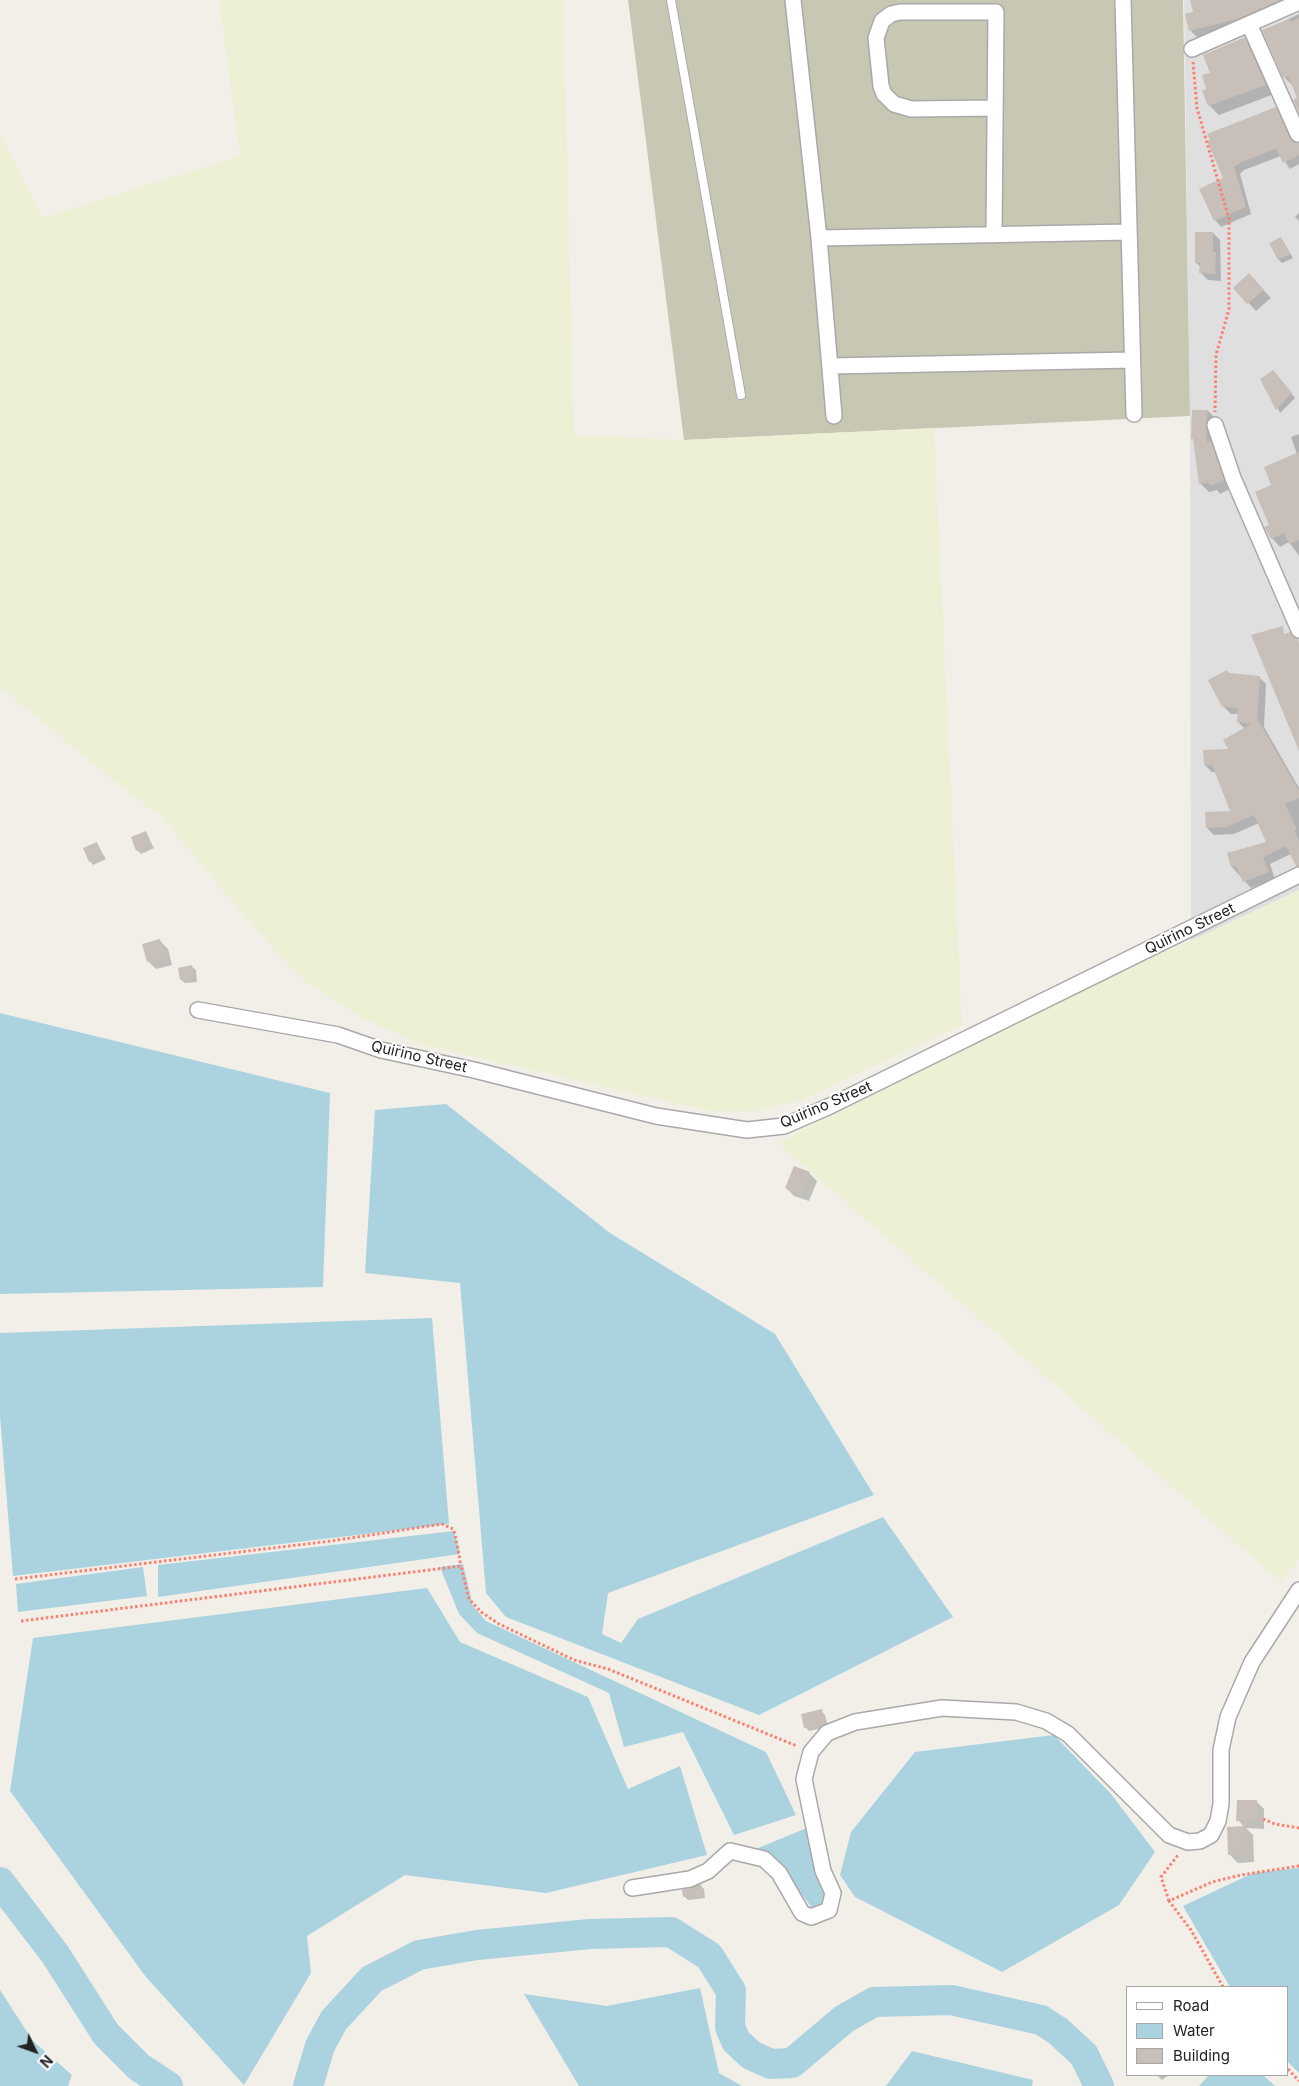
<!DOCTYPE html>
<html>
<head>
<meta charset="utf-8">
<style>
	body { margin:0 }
	#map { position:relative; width:1299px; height:2086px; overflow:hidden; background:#f2efe9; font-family:Inter,sans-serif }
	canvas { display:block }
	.legend { position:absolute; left:1126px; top:1986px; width:162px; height:90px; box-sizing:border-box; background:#fff; border:1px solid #a7a7a7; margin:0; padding:6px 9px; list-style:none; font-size:15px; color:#222 }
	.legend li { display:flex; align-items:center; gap:10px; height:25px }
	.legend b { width:25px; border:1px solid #a7a7a7 }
	.north { position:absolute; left:10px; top:2026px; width:50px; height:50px; -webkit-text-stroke:4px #fff; paint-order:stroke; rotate:132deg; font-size:14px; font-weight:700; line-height:20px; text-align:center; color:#222 }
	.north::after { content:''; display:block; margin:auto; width:18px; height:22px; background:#222; clip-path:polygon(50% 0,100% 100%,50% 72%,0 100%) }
</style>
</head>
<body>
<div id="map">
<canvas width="1299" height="2086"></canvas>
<ul class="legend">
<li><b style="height:6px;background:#fff"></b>Road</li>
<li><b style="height:14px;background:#aad3df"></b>Water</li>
<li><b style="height:14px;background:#c7bfb8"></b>Building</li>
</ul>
<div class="north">N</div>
</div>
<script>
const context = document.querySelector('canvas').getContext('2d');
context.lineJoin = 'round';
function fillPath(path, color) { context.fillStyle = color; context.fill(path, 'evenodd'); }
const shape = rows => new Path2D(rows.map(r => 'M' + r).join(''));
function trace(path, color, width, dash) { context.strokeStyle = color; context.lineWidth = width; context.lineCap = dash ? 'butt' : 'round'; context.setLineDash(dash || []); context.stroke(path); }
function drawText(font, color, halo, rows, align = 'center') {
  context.font = font + ' Inter,sans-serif'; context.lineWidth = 4; context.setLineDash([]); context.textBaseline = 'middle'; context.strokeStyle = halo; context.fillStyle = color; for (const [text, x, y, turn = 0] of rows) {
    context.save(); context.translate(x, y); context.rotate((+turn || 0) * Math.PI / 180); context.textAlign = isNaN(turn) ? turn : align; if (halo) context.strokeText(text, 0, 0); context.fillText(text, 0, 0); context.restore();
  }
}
fillPath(shape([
	[1184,0,1299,0,1299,890,1191,941,1190,416]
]), '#e0dfdf');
fillPath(shape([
	[628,0,1183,0,1190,416,684,440]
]), '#c7c7b4');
fillPath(shape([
	[219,0,563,0,574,435,684,440,934,428,962,1025,799,1101,755,1111,710,1111,418,1044,359,1016,303,980,254,927,160,815,134,797,0,687,0,135,42,218,240,156],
	[1299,890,1299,1559,1281,1582,778,1143,1062,994,1191,941]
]), '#eef0d5');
fillPath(shape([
	[0,1013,330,1093,323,1287,0,1294],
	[446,1104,610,1233,775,1334,874,1495,608,1593,602,1634,621,1643,638,1619,883,1517,953,1617,759,1715,506,1617,486,1593,460,1283,365,1273,375,1110],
	[432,1318,449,1524,13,1576,0,1416,0,1333],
	[454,1531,460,1554,158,1597,158,1565],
	[463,1564,473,1606,486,1621,766,1752,796,1815,734,1835,683,1732,624,1747,609,1693,477,1633,459,1614,440,1567],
	[143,1567,147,1596,18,1612,16,1584],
	[427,1588,460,1642,588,1697,628,1789,680,1766,707,1855,546,1893,405,1875,307,1936,311,1973,244,2085,146,1977,10,1791,33,1638],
	[1054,1735,1111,1794,1155,1852,1119,1905,1002,1972,855,1897,840,1875,851,1832,915,1752],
	[821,1822,822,1863,833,1896,815,1911,786,1876,751,1851],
	[1299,1868,1299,2073,1288,2062,1288,1987,1230,1987,1183,1906,1253,1873],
	[700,1988,719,2073,742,2086,579,2086,524,1994,607,2006],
	[0,1990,33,2041,72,2075,68,2086,0,2086],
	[912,2051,1033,2080,1032,2086,886,2086],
	[1209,2075,1263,2075,1275,2086,1199,2086]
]), '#aad3df');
fillPath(shape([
	[1191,0,1299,0,1200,40,1191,31,1195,12],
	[1299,14,1299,110,1298,99,1294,87,1284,77,1264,31],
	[1244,39,1254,48,1274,94,1219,115,1209,105,1207,90,1212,73],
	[1275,108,1282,115,1299,151,1299,164,1290,169,1281,156,1244,170,1240,174,1251,214,1221,227,1215,220,1224,179],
	[1299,213,1299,221,1295,217],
	[1213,233,1220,240,1221,281,1208,280,1201,273,1201,267,1196,263],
	[1281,238,1293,258,1282,263,1279,260],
	[1257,283,1271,298,1256,311,1235,288],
	[1277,375,1295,398,1280,413,1262,379],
	[1193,411,1208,411,1216,419,1213,432,1215,447,1218,451,1231,488,1220,494,1217,490,1209,492,1201,484],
	[1299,434,1299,556,1289,542,1280,547,1272,538,1270,525,1273,486,1297,454,1291,437],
	[1230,675,1259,677,1266,684,1264,727,1299,788,1299,867,1291,854,1270,864,1275,879,1251,888,1232,867,1229,854,1268,842,1259,823,1234,834,1214,835,1207,828,1232,812,1216,772,1212,772,1205,765,1230,750,1245,729,1238,722,1239,714,1231,714,1223,706],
	[146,833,154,848,141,854,137,850],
	[97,844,106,859,93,865,90,861],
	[160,941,168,949,172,965,156,969,148,961],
	[192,967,196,970,197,982,185,983,181,980],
	[809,1173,817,1181,809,1201,794,1196,786,1188],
	[821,1711,825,1715,828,1727,809,1731,805,1727],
	[1256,1801,1264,1809,1264,1829,1246,1828,1253,1835,1254,1862,1238,1863,1230,1855,1244,1827,1238,1820],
	[701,1886,704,1889,705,1898,688,1900,684,1896],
	[1157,2075,1169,2075,1162,2080]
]), '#0003');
trace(shape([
	[0,1882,55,1954,106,2034,139,2067,168,2086],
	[308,2086,320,2046,334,2020,372,1979,419,1955,477,1945,590,1934,671,1932,709,1956,731,1991,730,2027,736,2041,751,2055,771,2064,792,2063,844,2019,874,2002,951,2000,1041,2020,1058,2031,1084,2055,1099,2086]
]), '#aad3df', 30);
fillPath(shape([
	[1190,0,1280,0,1237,19,1189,31,1185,14,1193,12],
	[1299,18,1299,113,1293,100,1297,98,1288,76,1283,78,1262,30,1290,19,1291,22],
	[1245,37,1266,85,1208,106,1202,91,1206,89,1202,75,1210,73,1203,55],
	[1276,107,1290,138,1299,143,1299,155,1283,163,1276,148,1238,164,1234,167,1246,207,1214,221,1199,189,1223,178,1207,141,1210,140,1207,134],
	[1195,232,1213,232,1213,252,1216,252,1215,274,1199,273,1200,263,1195,263],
	[1281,237,1290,254,1278,260,1269,243],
	[1249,273,1264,290,1247,304,1233,288],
	[1273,370,1292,393,1276,410,1260,379],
	[1192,410,1208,410,1206,424,1207,442,1211,441,1224,480,1211,486,1209,483,1199,484,1193,439,1191,439],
	[1299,452,1299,540,1289,544,1284,533,1271,539,1264,527,1269,525,1255,492,1271,485,1264,467],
	[1283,626,1284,634,1290,632,1298,639,1299,644,1299,751,1251,635],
	[1227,670,1229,673,1260,676,1257,721,1258,720,1299,791,1299,798,1285,804,1297,829,1294,830,1299,841,1299,866,1296,866,1286,846,1263,857,1269,872,1243,882,1236,866,1231,867,1227,853,1266,842,1254,815,1226,827,1206,828,1205,812,1230,811,1212,765,1204,765,1203,750,1228,749,1223,740,1251,724,1237,722,1238,708,1222,707,1208,680],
	[146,831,152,845,136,851,131,837],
	[97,842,103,856,89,862,83,848],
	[160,939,165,957,147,962,142,944],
	[192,965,194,978,180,980,178,968],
	[794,1166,810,1172,801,1194,785,1188],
	[822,1709,825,1724,804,1728,801,1714],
	[1237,1800,1257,1800,1256,1821,1236,1821],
	[1245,1826,1247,1854,1228,1855,1227,1827],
	[701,1884,702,1895,683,1897,682,1890]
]), '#c7bfb8');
const service = shape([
	[671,0,741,395]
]);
const minor = shape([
	[793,0,819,238,834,416],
	[1123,0,1134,414],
	[1249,24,1298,134],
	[1192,49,1299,2],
	[994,235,996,12,900,12,891,14,882,21,876,38,881,86,884,94,894,104,911,109,995,108],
	[819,238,1129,232],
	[830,366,1132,360],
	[1215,425,1233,478,1299,630],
	[198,1010,338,1035,381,1050,474,1070,656,1116,747,1130,784,1126,830,1106,1299,875],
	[632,1888,690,1879,708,1871,730,1851,764,1859,779,1873,802,1913,811,1917,829,1910,833,1893,823,1871,804,1779,811,1752,827,1733,855,1722,942,1708,1016,1712,1046,1721,1068,1734,1169,1835,1188,1842,1200,1841,1211,1835,1218,1821,1221,1804,1221,1750,1228,1717,1252,1662,1299,1590]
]);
trace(service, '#a9a9a9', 10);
trace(minor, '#a9a9a9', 18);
trace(shape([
	[1193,62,1197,108,1229,219,1229,309,1216,355,1215,412],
	[15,1579,331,1541,442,1524,453,1529,455,1534,461,1566],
	[21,1621,461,1566,469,1599,481,1612,499,1624,574,1660,608,1669,797,1746],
	[1263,1819,1275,1824,1299,1828],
	[1169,1901,1161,1877,1178,1855],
	[1223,1987,1191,1930,1169,1901,1212,1882,1241,1875,1299,1866],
	[1288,2069,1299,2081]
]), '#fa8072', 3, [2.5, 2.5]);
trace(service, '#fff', 8);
trace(minor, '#fff', 15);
drawText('15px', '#222', '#fff', [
	["Quirino Street",1190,929,-26],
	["Quirino Street",419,1057,13],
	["Quirino Street",826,1105,-23]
]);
</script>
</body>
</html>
